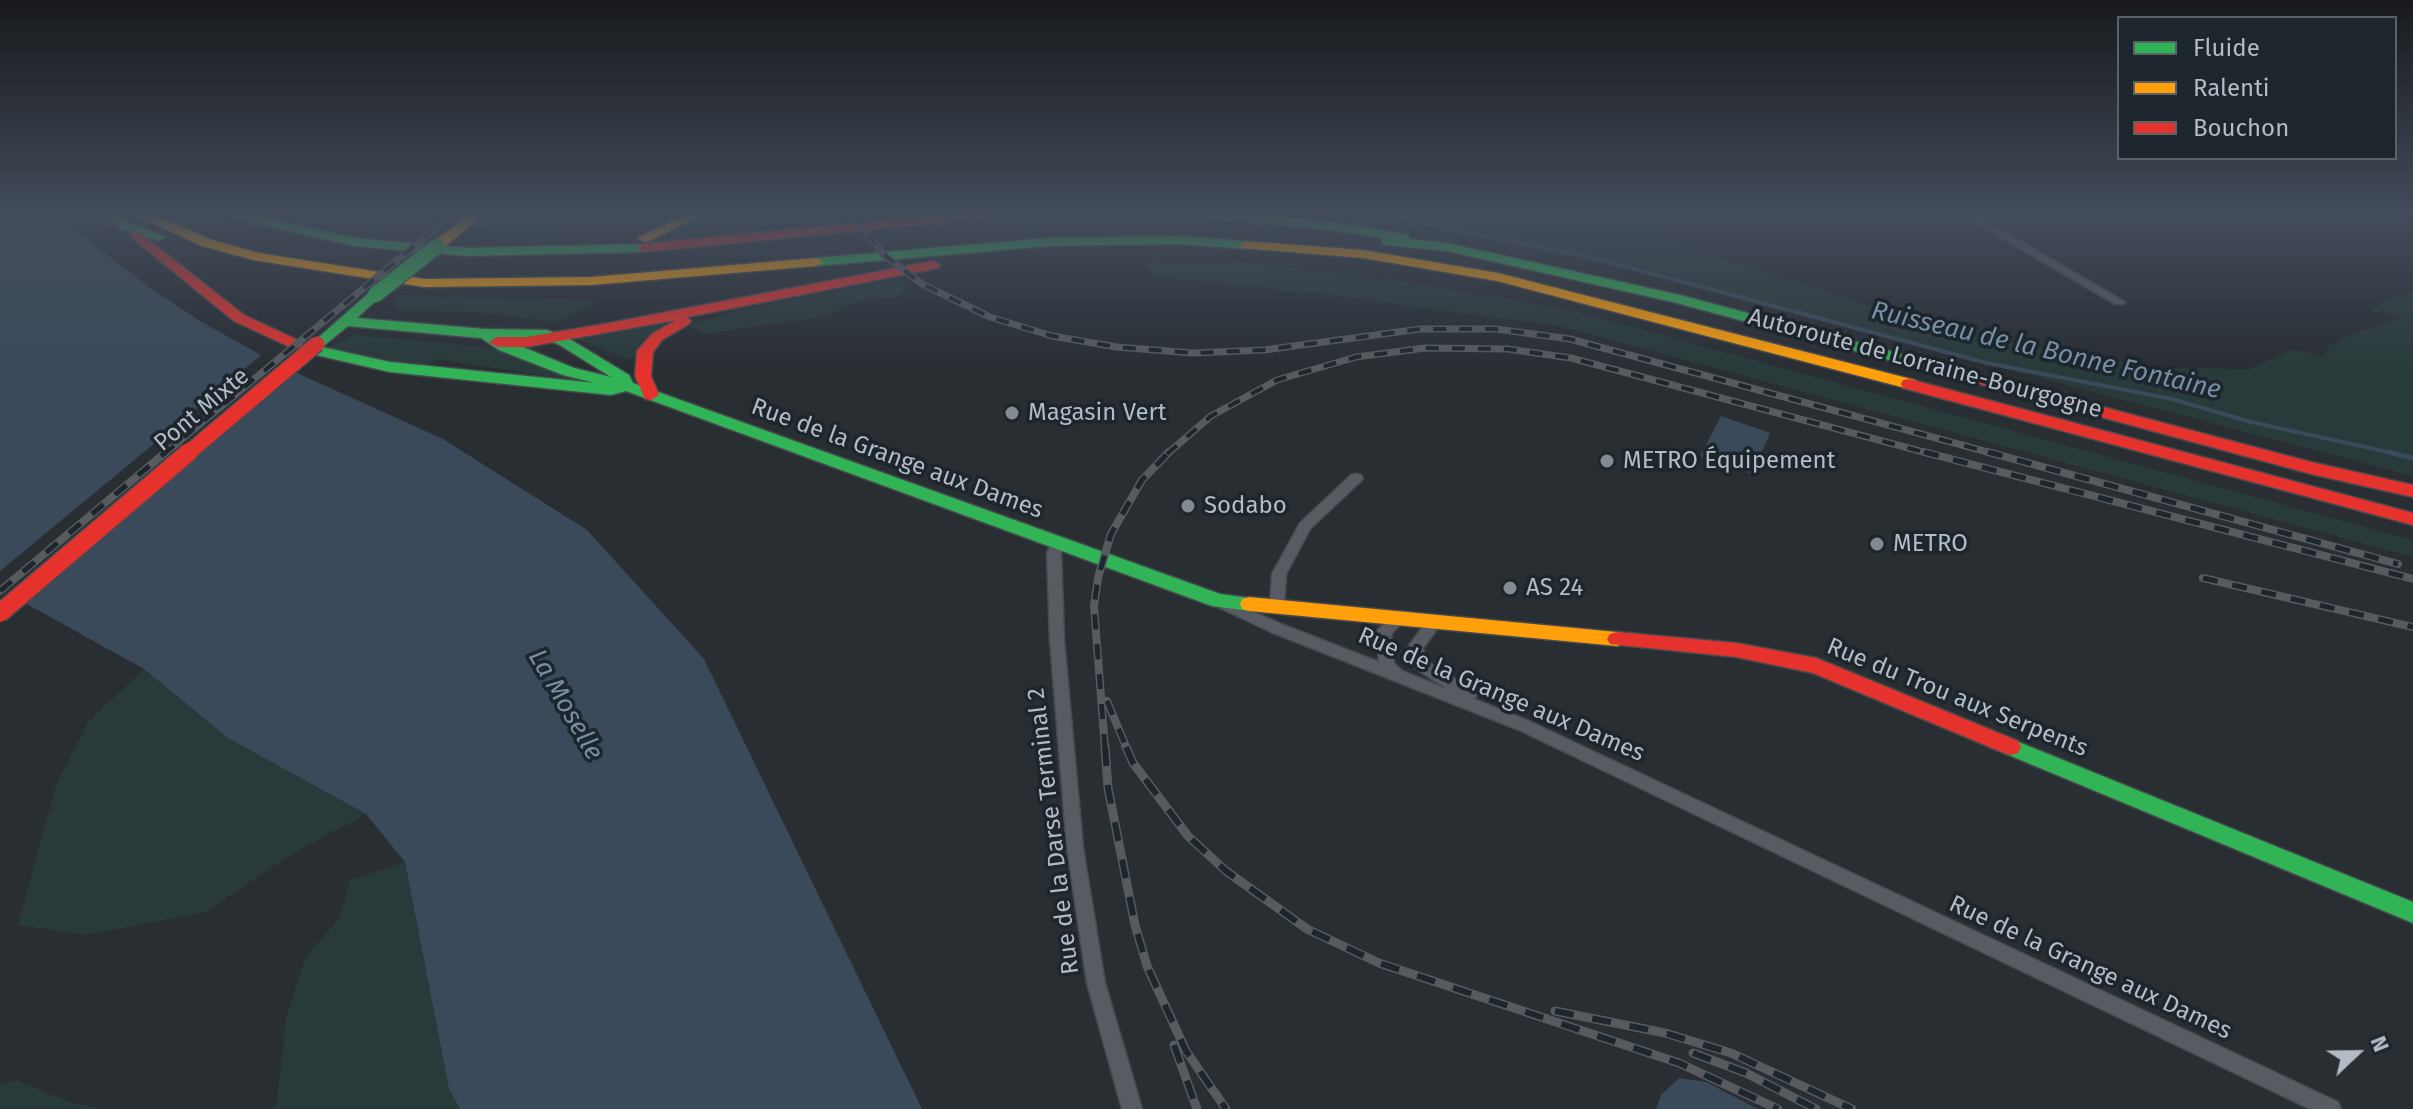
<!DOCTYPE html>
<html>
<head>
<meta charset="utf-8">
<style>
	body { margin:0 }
	#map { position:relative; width:2413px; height:1109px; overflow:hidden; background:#292e33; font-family:"Fira Sans",sans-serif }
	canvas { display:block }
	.legend { position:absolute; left:2117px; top:16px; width:280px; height:144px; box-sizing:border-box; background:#1d252d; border:2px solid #596169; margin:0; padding:10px 14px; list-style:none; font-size:24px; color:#b3bbc4 }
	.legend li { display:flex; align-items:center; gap:16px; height:40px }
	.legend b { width:40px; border:2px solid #596169 }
	.north { position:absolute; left:2317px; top:1013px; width:80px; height:80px; -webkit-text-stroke:6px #1d252d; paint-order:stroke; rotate:68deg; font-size:22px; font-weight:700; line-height:32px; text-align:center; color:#b3bbc4 }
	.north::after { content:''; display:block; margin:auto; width:28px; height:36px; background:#b3bbc4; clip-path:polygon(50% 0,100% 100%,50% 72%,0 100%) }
</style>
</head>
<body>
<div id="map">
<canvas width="2413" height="1109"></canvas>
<ul class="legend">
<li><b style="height:10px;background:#30b455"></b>Fluide</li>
<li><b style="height:10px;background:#ff9f0a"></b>Ralenti</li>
<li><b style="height:10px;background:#e5322d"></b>Bouchon</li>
</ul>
<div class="north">N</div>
</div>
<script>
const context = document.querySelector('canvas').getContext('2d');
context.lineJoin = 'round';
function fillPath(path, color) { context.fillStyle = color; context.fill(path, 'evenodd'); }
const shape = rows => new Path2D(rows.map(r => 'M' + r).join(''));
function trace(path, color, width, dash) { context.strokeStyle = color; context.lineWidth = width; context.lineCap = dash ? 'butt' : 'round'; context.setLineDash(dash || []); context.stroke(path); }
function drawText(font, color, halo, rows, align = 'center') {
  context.font = font + ' "Fira Sans",sans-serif'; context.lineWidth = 7; context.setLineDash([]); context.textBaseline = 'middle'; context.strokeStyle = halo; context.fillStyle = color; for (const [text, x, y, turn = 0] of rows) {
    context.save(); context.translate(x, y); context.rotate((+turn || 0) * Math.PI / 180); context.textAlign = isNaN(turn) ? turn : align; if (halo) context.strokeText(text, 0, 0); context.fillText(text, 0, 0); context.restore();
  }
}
fillPath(shape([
	[488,214,570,214,544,242,496,238,481,220],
	[706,214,753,214,782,230,651,242],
	[1330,214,1539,214,1669,241,1951,332,2155,368,2249,369,2294,349,2323,357,2329,346,2354,333,2404,317,2369,310,2413,290,2413,476,1621,268,1401,222],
	[1145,260,1240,262,1391,279,1570,310,2413,540,2413,557,1560,326,1320,294,1160,277,1147,267],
	[896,279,908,285,898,298,855,302,827,316,703,334,689,325,758,306],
	[397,295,468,298,600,300,559,322,476,312,403,311,393,305],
	[668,323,644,341,633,359,619,357,578,339],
	[355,335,492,348,583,382,437,359,426,367,321,351],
	[144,669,228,738,366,814,287,857,205,912,85,935,18,925,56,785,88,722],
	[405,862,449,1089,460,1109,272,1109,277,1103,286,1018,306,956,340,918,350,880],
	[16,1080,72,1103,104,1109,0,1109,0,1084]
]), '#293a3a');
fillPath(shape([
	[0,214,55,214,149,287,200,321,277,364,443,439,587,530,704,659,922,1109,460,1109,449,1089,405,862,366,814,228,738,144,669,0,589],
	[1721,416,1770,433,1752,474,1700,456],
	[1679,1078,1706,1082,1758,1109,1656,1109,1661,1095]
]), '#3a4a5b');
fillPath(shape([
	[265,352,297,368,20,606,0,594,0,571]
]), '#292e33');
trace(shape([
	[1341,214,1389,217,1586,256,1987,363,2172,399,2251,422,2397,454]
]), '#3a4a5b', 4);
trace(shape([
	[2388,452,2413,458]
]), '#3a4a5b', 5);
const street = shape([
	[1961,214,1974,214,2125,302,2123,304,2115,304,1961,214],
	[1356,474,1361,475,1363,478,1361,481,1310,529,1286,574,1284,606,1282,610,1272,610,1270,606,1272,574,1300,523,1351,475,1356,474],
	[1059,538,1066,543,1061,553,1064,640,1083,848,1105,983,1142,1109,1122,1109,1087,983,1067,848,1050,640,1047,553,1054,539,1059,538],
	[1223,598,1281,624,1379,662,1376,632,1393,614,1403,614,1405,618,1403,622,1391,634,1394,663,1402,671,1447,689,1415,668,1408,647,1430,617,1440,617,1442,621,1440,625,1423,648,1427,661,1474,691,1477,695,1474,699,1531,722,2338,1102,2341,1109,2310,1109,1519,730,1271,632,1218,607,1216,603,1218,599,1223,598]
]);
const fast = shape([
	[99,214,116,214,132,224,166,237,159,241,122,230,99,214],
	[226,214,251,214,354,238,467,248,643,244,650,248,643,252,467,256,354,246,228,217,226,214],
	[1200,214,1250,214,1333,222,1404,234,1409,235,1410,239,1447,243,1680,295,1984,376,1986,379,1978,384,1673,302,1447,251,1387,245,1382,244,1382,238,1333,230,1207,218,1200,214],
	[1178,236,1246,241,1253,245,1246,249,1178,244,1049,246,816,266,809,262,816,258,1049,238,1178,236],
	[375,291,382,295,357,318,485,329,547,330,568,338,629,375,633,383,1220,594,1256,599,1258,604,1256,609,1249,611,1212,606,626,391,611,395,390,372,303,352,303,346,310,345,370,292,375,291],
	[348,326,481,338,499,350,563,375,595,383,390,362,322,347,348,326],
	[501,338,540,338,558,344,611,377,574,368,501,338],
	[2011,739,2413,902,2413,923,2004,753,2001,747,2004,741,2011,739]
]);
const slow = shape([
	[132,214,151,214,212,240,259,253,424,279,591,277,816,258,823,262,816,266,591,285,424,287,253,260,202,246,132,214],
	[469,214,484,214,442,249,432,249,432,243,469,214],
	[687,214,706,214,649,241,644,242,637,238,687,214],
	[1246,241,1363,250,1498,273,1915,380,1917,384,1909,389,1497,281,1363,258,1241,248,1239,245,1246,241],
	[1249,597,1617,632,1624,634,1627,639,1624,644,1617,646,1249,611,1242,609,1240,604,1242,599,1249,597]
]);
const jam = shape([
	[946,214,995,214,988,218,643,252,636,248,643,244,946,214],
	[136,230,244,315,302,342,302,348,292,348,234,321,131,237,129,234,136,230],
	[933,261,940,265,938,268,687,317,691,321,689,324,662,340,653,352,651,376,659,395,651,400,645,399,635,376,637,351,652,334,676,320,526,347,497,347,489,342,497,337,526,337,604,324,933,261],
	[1978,374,2311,462,2413,485,2413,497,2311,474,1972,382,1970,379,1978,374],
	[1909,379,2413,513,2413,525,1903,388,1901,384,1903,380,1909,379],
	[1617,632,1736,643,1816,658,2018,741,2021,747,2018,753,2011,755,2004,753,1813,673,1736,657,1610,644,1607,639,1610,634,1617,632]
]);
trace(street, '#464a4e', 3);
trace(fast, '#464a4e', 3);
trace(slow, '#464a4e', 3);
trace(jam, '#464a4e', 3);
fillPath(street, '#585c62');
fillPath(fast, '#30b455');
fillPath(slow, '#ff9f0a');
fillPath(jam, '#e5322d');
const railFar2 = shape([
	[852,214,883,254,922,284,990,317,1052,336,1117,347,1193,353,1264,350,1420,329,1496,329,1570,339,1995,454],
	[164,454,453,214],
	[1167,454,1211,416,1277,380,1356,357,1425,348,1508,349,1571,358,1931,454]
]);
const railFar1 = shape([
	[1924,452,2413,579],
	[1988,452,2398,564],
	[2203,578,2413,627],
	[0,591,166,452],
	[1107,701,1127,749],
	[1105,749,1094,606,1098,578,1111,534,1142,480,1169,452]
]);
const rail = shape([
	[1105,747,1108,788,1135,925,1147,966,1186,1051,1226,1109],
	[1126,747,1133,763,1188,836,1226,871,1307,929,1379,963,1679,1063,1778,1109],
	[1555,1011,1665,1033,1731,1053,1852,1109],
	[1174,1045,1197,1109],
	[1693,1053,1746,1073,1816,1109]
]);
trace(railFar2, '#575b5f', 7);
trace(railFar1, '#575b5f', 8);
trace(rail, '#575b5f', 9);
trace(railFar2, '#1d252d', 4, [13]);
trace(railFar1, '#1d252d', 5, [15]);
trace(rail, '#1d252d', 6, [19]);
const fastBridge = shape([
	[375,295,437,246]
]);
const jamBridgeFar1 = shape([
	[187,454,317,344]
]);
const jamBridge = shape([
	[0,613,189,452]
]);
trace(fastBridge, '#464b50', 18, []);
trace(jamBridgeFar1, '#464b50', 18, []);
trace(jamBridge, '#464b50', 21, []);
trace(fastBridge, '#30b455', 15);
trace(jamBridgeFar1, '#e5322d', 15);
trace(jamBridge, '#e5322d', 18);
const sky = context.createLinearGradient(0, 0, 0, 369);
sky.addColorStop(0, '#17191c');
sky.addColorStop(0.58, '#434c5b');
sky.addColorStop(1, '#434c5b00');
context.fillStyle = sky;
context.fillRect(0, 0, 2413, 369);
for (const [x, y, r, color] of [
	[1012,413,8,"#838a91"],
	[1607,461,8,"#838a91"],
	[1188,506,8,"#838a91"],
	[1877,544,8,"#838a91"],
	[1510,588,8,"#838a91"]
]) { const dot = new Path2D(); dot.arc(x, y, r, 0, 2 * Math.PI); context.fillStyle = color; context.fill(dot); trace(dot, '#1d252d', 3); }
drawText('24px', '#b3bbc4', '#1d252d', [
	["Autoroute de Lorraine-Bourgogne",1925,364,15],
	["Pont Mixte",202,410,-40],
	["Rue de la Grange aux Dames",897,459,20],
	["Rue de la Grange aux Dames",1501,695,23],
	["Rue du Trou aux Serpents",1957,698,22],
	["Rue de la Darse Terminal 2",1054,831,-97],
	["Rue de la Grange aux Dames",2090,968,25]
]);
drawText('24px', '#b3bbc4', '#1d252d', [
	["Magasin Vert",1028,413],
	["METRO Équipement",1623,461],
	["Sodabo",1204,506],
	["METRO",1893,544],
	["AS 24",1526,588]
], 'left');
drawText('italic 26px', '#778ea4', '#1d252d', [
	["Ruisseau de la Bonne Fontaine",2046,351,13],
	["La Moselle",565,705,60]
]);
</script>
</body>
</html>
